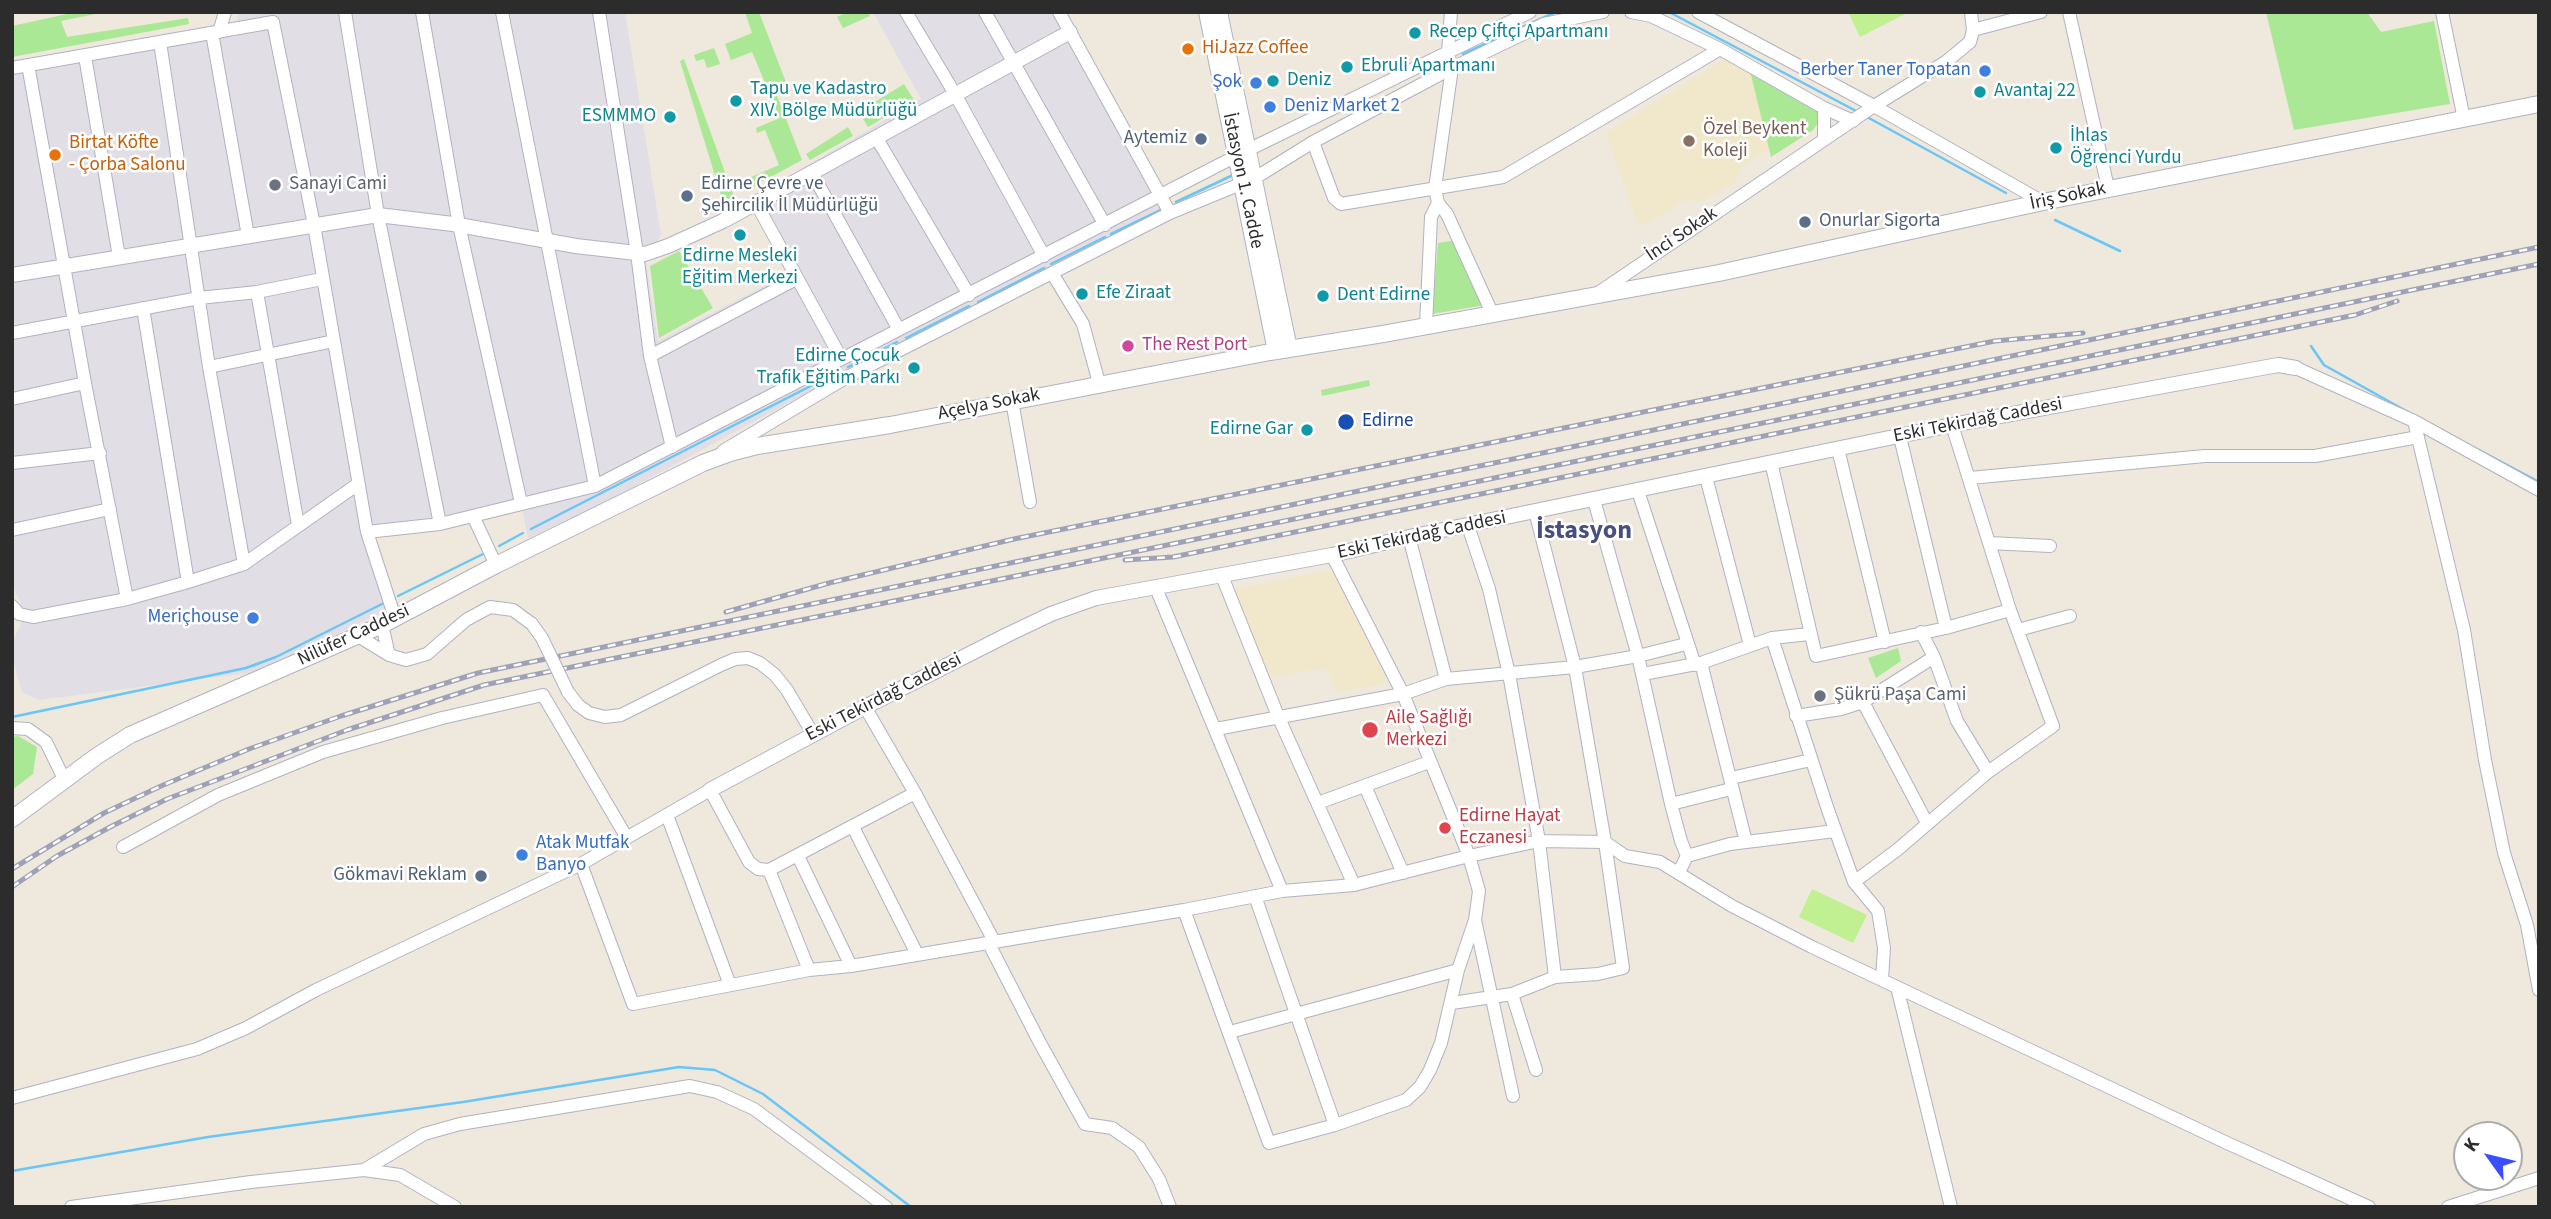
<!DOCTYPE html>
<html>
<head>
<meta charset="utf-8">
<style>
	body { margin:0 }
	#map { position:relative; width:2551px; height:1219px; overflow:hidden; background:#eee8dd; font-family:"Source Sans 3",sans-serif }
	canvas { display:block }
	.frame { position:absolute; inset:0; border:14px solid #2c2c2c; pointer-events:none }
	.north { position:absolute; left:2453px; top:1121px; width:70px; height:70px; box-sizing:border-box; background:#fff; border:2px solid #ababab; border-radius:50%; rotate:304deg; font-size:19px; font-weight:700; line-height:28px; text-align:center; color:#2c2c2c }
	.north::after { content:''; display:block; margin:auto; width:24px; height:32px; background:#394eff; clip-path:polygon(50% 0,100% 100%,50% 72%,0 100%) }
</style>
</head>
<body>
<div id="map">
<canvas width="2551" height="1219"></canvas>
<div class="frame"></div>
<div class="north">K</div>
</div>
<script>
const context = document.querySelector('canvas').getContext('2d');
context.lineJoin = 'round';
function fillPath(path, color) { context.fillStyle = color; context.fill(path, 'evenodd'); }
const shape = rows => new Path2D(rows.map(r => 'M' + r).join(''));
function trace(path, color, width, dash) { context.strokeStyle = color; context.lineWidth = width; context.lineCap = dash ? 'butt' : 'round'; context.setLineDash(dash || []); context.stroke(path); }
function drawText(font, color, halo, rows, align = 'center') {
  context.font = font + ' "Source Sans 3",sans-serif'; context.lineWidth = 5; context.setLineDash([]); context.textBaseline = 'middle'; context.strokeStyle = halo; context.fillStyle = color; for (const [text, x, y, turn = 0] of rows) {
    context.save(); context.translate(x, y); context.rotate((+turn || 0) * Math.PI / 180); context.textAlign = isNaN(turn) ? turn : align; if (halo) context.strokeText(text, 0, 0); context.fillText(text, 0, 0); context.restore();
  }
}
fillPath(shape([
	[239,12,625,12,661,235,646,261,658,341,787,274,750,199,921,99,873,12,1059,12,1170,213,840,375,598,506,528,538,521,504,367,533,386,610,262,671,39,700,22,692,12,657,12,643,22,622,20,601,12,585,12,68,234,29]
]), '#e1dee6');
fillPath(shape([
	[1734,58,1749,67,1770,149,1741,167,1736,182,1701,202,1686,200,1639,227,1606,133,1723,60],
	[1331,570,1386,677,1383,684,1337,692,1325,668,1269,677,1232,590]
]), '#f1e8cb');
fillPath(shape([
	[76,12,105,12,61,21,67,37,188,18,189,24,12,57,12,26],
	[745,12,759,12,787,85,776,93,802,160,745,191,742,181,779,165,765,130,757,133,756,128,780,118,752,52,731,60,725,44,752,33],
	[846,12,868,12,870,16,843,28,837,17],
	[2266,12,2367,12,2381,32,2434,21,2450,104,2294,130],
	[714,48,720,64,707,68,704,59,696,61,694,55],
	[684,59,734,197,723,202,680,61],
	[1749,67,1816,108,1818,114,1818,123,1813,130,1771,157],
	[904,84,914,100,868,127,859,112],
	[848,127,853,136,810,160,806,154],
	[1457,240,1485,305,1432,314,1438,243],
	[679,251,713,308,659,338,650,266],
	[1369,380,1370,386,1322,396,1321,390],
	[1898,648,1901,661,1876,678,1868,658],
	[18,736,37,747,33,774,12,790,12,737]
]), '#abe896');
fillPath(shape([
	[1848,12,1909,12,1860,37],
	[1812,889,1867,915,1853,943,1799,917]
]), '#c0f091');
trace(shape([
	[1669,12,1858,112],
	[1463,54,1556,12],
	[1867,117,2006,193],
	[1176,202,1233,175],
	[2055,220,2120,251],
	[1111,234,1161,210],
	[1051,264,1105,237],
	[978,302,1044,268],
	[906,338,969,306],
	[2311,346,2324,365,2408,412],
	[848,367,897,342],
	[2479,450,2539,482],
	[531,529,838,372],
	[499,546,523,533],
	[398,596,483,554],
	[12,717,246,668,276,657,382,604],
	[12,1171,208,1137,463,1102,679,1067,715,1070,763,1094,911,1207]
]), '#69c6f7', 2.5);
const minor = shape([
	[345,12,378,215,440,524],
	[422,12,459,225,521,503],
	[502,12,595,486],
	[599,12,637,253,650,356,672,447],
	[906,12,955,94,1044,256],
	[985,12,1105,225],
	[1059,12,1170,213],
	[1631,12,1651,16,1720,49,1824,108,1853,121],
	[1698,12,1874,106,2043,202],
	[2069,12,2108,188],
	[2442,12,2464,119],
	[1973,30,2041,12],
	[219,32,225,12],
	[212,33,248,236],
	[160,42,209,367,244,564],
	[85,56,119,257],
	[28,65,85,383,127,599],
	[12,68,273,22,314,225,367,532,395,618],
	[1824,108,1824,139],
	[876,137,969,295],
	[1313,142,1334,198,1341,204,1503,177,1720,49],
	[812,173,898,328],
	[756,203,841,358],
	[1438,203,1447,214,1492,313],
	[1052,273,1083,324,1099,383],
	[257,292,298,525],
	[1598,293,1874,106,1947,61,1970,42,1973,30,1971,12],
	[143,308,188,582],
	[1426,326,1431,217,1438,203,1435,188,1452,68,1448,53,1451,12],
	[12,333,199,298,257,292,322,279],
	[650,356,796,279],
	[209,367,334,341],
	[2296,368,2414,421,2539,490],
	[12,399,85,383],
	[1012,401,1030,502],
	[2414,421,2464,630,2485,760,2504,853,2527,925,2539,990],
	[1900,437,1946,628],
	[1838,449,1885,642],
	[723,451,847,377,1170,213,1255,178,1313,142,1452,68,1544,24,1603,12],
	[1771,462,1816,656,1946,628,2010,610],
	[12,463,100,453],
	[1706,477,1750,645],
	[1970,478,2205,456,2315,456,2418,437],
	[1638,491,1695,665],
	[1594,500,1638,656,1671,804,1681,841,1687,856,1679,872],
	[473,516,496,565],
	[1468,526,1489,589,1509,674,1539,841,1555,977],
	[12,530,110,509],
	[367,532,440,524,595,486,1248,150,1530,12],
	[1409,537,1446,679],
	[1989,543,2050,546],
	[1222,576,1278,716,1354,885],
	[1156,588,1282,891],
	[12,606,19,614,33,617,127,599,188,582,244,564,358,484],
	[382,625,389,655],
	[2018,630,2070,616],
	[1921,632,1934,657,1957,721,1988,772],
	[358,636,389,655,406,660,427,654,466,620,490,607,513,610,532,624],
	[1772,638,1828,810,1854,882,1878,911,1884,948,1882,980],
	[1701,663,1746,842],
	[1643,674,1701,663,1772,638,1809,634],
	[568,692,578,705,589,713,605,717,621,715,721,665,735,659,748,658,760,663,775,675,787,690,813,734],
	[1863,702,1927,823],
	[865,707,915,793,994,941],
	[1796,716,1841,709,1863,702,1934,657],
	[12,728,28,729,46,742,64,779],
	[1216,729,1403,694,1446,679,1575,667,1638,656,1686,644],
	[1731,778,1811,760],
	[1365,786,1403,873],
	[1318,803,1429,762],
	[1671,804,1731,789],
	[667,815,730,985],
	[853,827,917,954],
	[123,847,218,795,323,752,442,718,543,695,627,838],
	[798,856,851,966],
	[1687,856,1730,844,1835,831],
	[581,864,633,1004,809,970,851,966,1184,910,1282,891,1354,885,1469,856,1539,841,1605,842,1625,856,1660,862,1732,906,1812,947,2227,1143,2369,1207],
	[769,870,809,970],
	[1854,882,1897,850,1988,772,2053,726,2010,610,1952,425],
	[1255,896,1335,1125],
	[1184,910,1269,1143,1335,1125,1406,1100,1420,1087,1430,1070,1441,1043,1458,970,1475,920,1479,891,1469,856,1403,694,1332,555],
	[1475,920,1513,1096],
	[988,942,1040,1043,1085,1124,1112,1128,1139,1147,1159,1179,1170,1207],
	[1897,987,1951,1207],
	[1512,994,1536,1070],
	[1452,1003,1512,994,1555,977,1598,974,1623,968,1605,842,1575,667,1535,511],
	[1230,1032,1458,970],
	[12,1098,197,1049,246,1028,316,990,581,864,710,790,749,862,758,869,769,870,915,793],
	[364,1170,424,1134,460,1124,690,1086,717,1092,754,1109,886,1207],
	[71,1207,251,1182,364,1170,400,1175,455,1207],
	[2448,1207,2539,1178]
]);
const tertiary = shape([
	[12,275,378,215,453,224,576,246,645,254,668,246,723,221,1070,32],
	[710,790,865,707,1007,635,1051,614,1096,598,1332,555,1409,537,1952,425,2278,365,2296,368]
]);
const secondary = shape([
	[1207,12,1276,351],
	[1219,12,1289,349],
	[12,819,97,756,130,735,382,625,496,565,703,463,730,453,757,446,890,425,1270,352,1383,334,1719,273,2043,202,2539,104]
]);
trace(minor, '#b1b2c0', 14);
trace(tertiary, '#b1b2c0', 16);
trace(secondary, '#b1b2c0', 18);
trace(minor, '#fff', 12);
trace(tertiary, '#fff', 14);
trace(secondary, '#fff', 16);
const rail = shape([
	[1125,560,1173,557,2355,315,2397,301],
	[726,612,829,583,1014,539,1995,341,2083,333],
	[12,869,104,813,161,786,249,749,341,716,478,673,2539,247],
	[12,887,57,856,112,826,167,799,347,730,484,685,2539,264]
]);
trace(rail, '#9fa1b7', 5);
trace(rail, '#fff', 2.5, [8]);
const minorBridge = shape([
	[532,624,542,638,568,692]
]);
trace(minorBridge, '#b1b2c0', 14, []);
trace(minorBridge, '#fff', 12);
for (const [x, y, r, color] of [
	[1415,33,7,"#0f9aa8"],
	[1188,49,7,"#e8710a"],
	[1347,67,7,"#0f9aa8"],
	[1985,71,7,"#3f7fe0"],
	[1273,81,7,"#0f9aa8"],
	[1256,83,7,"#3f7fe0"],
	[1980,92,7,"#0f9aa8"],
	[736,101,7,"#0f9aa8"],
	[1270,107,7,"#3f7fe0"],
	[670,117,7,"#0f9aa8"],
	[1201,139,7,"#5c6f8a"],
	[1689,141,7,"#8d6e63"],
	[2056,148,7,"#0f9aa8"],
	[55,155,7,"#e8710a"],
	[275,185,7,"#6b7280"],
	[687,196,7,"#5c6f8a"],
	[1805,222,7,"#5c6f8a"],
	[740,235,7,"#0f9aa8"],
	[1082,294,7,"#0f9aa8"],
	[1323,296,7,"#0f9aa8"],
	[1128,346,7,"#d1479c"],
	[914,368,7,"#0f9aa8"],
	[1346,422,9,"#1a4fb4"],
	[1307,430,7,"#0f9aa8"],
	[253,618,7,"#3f7fe0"],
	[1820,696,7,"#6b7280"],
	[1370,730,9,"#e0444e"],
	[1445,828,7,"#e0444e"],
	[522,855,7,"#3f7fe0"],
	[481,876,7,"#5c6f8a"]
]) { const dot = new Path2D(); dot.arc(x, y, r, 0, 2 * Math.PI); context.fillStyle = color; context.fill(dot); trace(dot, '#fff', 2.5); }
drawText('19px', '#0d838f', '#fff', [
	["Recep Çiftçi Apartmanı",1429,33],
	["Ebruli Apartmanı",1361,67],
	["Deniz",1287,81],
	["Tapu ve Kadastro",750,90],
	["XIV. Bölge Müdürlüğü",750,112],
	["Avantaj 22",1994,92],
	["ESMMMO",656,117,"right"],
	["İhlas",2070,137],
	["Öğrenci Yurdu",2070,159],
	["Edirne Mesleki",740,257,"center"],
	["Eğitim Merkezi",740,279,"center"],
	["Efe Ziraat",1096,294],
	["Dent Edirne",1337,296],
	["Edirne Çocuk",900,357,"right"],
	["Trafik Eğitim Parkı",900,379,"right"],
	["Edirne Gar",1293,430,"right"]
], 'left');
drawText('19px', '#c56008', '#fff', [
	["HiJazz Coffee",1202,49],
	["Birtat Köfte",69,144],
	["- Çorba Salonu",69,166]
], 'left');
drawText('19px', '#366cbe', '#fff', [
	["Berber Taner Topatan",1971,71],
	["Şok",1242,83],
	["Deniz Market 2",1284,107,"left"],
	["Meriçhouse",239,618],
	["Atak Mutfak",536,844,"left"],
	["Banyo",536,866,"left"]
], 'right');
drawText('19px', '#785e54', '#fff', [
	["Özel Beykent",1703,130],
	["Koleji",1703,152]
], 'left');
drawText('19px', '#4e5e75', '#fff', [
	["Aytemiz",1187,139],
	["Edirne Çevre ve",701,185,"left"],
	["Şehircilik İl Müdürlüğü",701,207,"left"],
	["Onurlar Sigorta",1819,222,"left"],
	["Gökmavi Reklam",467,876]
], 'right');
drawText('19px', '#2c2c2c', '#fff', [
	["İstasyon 1. Cadde",1242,181,78],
	["İriş Sokak",2068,197,-12],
	["İnci Sokak",1682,235,-34],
	["Açelya Sokak",989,405,-11],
	["Eski Tekirdağ Caddesi",1978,421,-11],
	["Eski Tekirdağ Caddesi",1422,536,-12],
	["Nilüfer Caddesi",354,636,-25],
	["Eski Tekirdağ Caddesi",884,698,-27]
]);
drawText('19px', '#5b616d', '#fff', [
	["Sanayi Cami",289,185],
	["Şükrü Paşa Cami",1834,696]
], 'left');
drawText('19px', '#b23c85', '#fff', [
	["The Rest Port",1142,346]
], 'left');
drawText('19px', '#164399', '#fff', [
	["Edirne",1362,422]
], 'left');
drawText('19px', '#be3a42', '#fff', [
	["Aile Sağlığı",1386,719],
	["Merkezi",1386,741],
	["Edirne Hayat",1459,817],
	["Eczanesi",1459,839]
], 'left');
drawText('bold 26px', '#484e80', '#fff', [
	["İstasyon",1584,532]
]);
</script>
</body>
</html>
